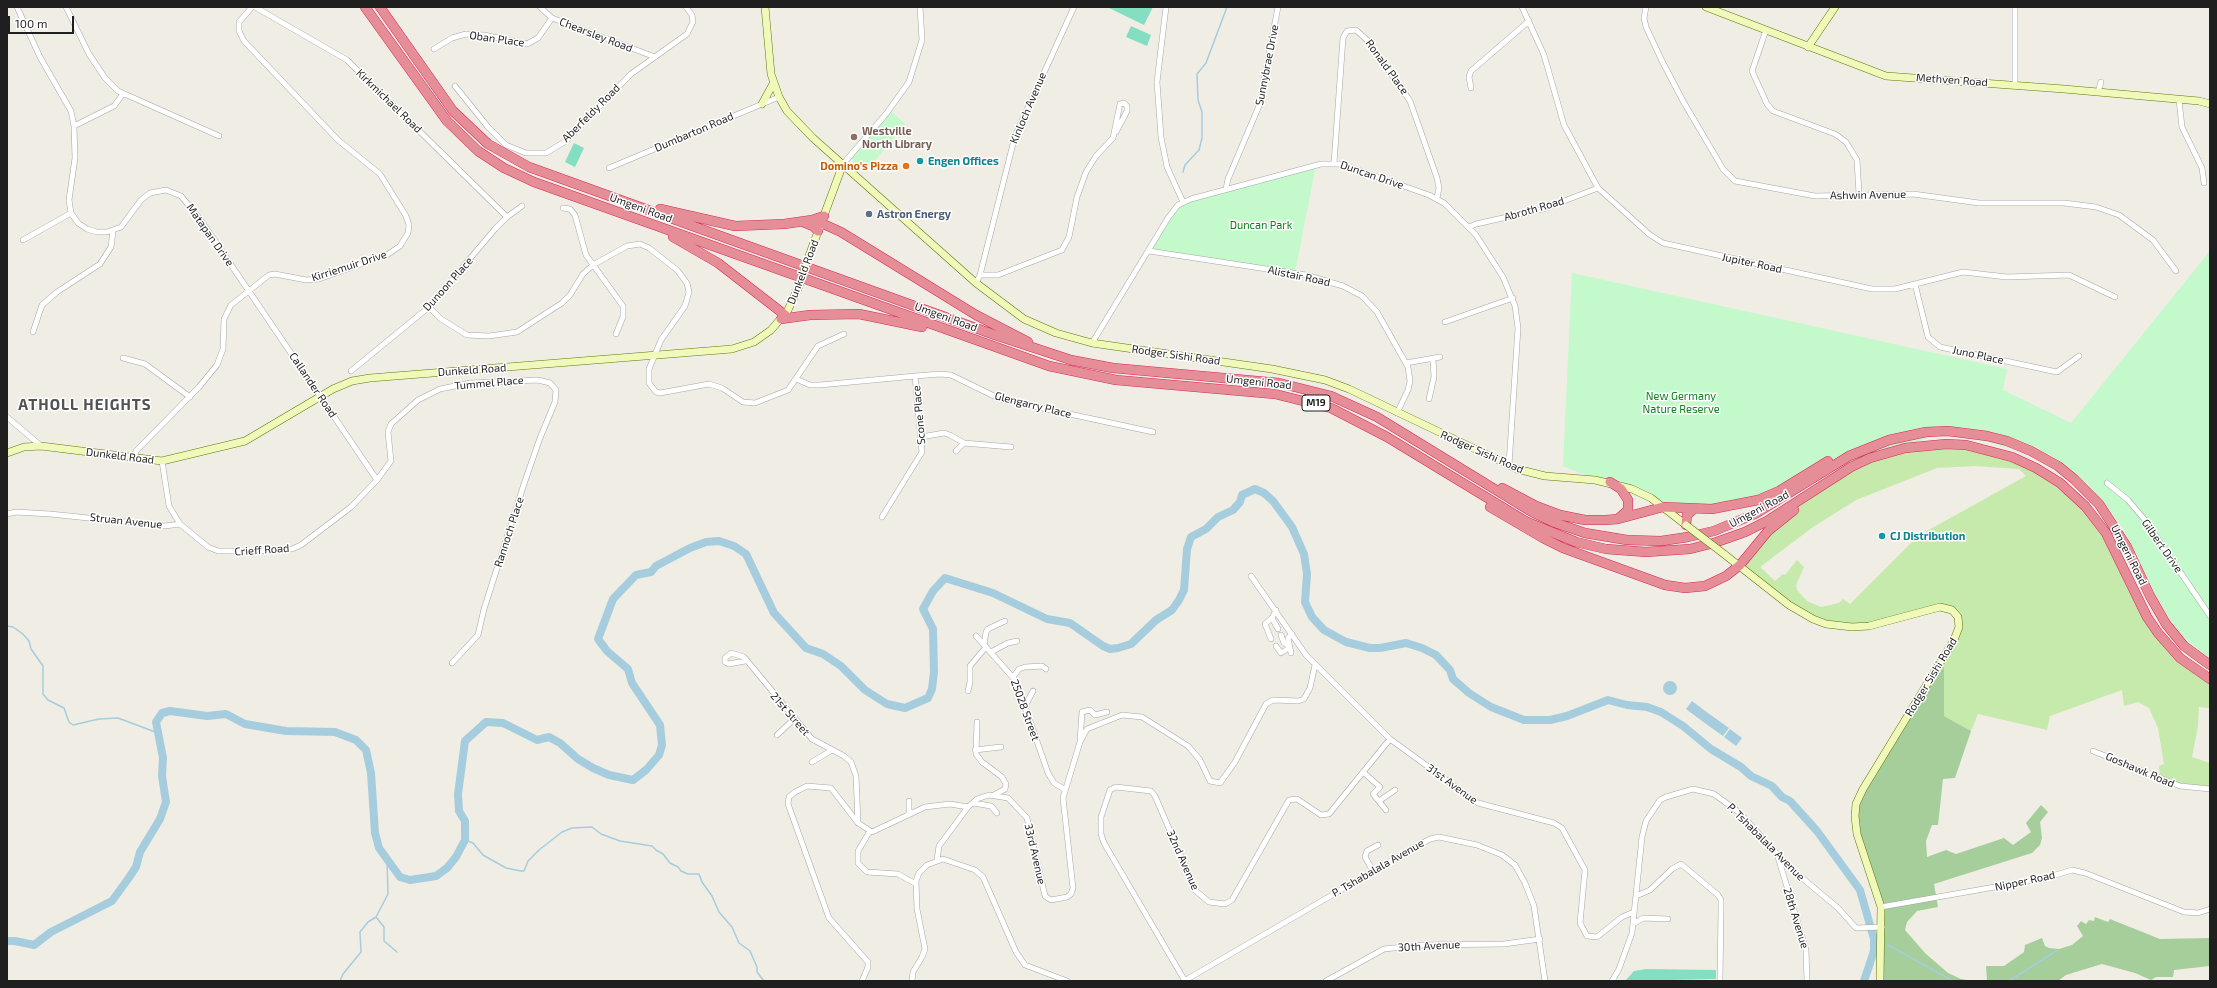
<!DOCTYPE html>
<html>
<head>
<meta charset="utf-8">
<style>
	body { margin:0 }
	#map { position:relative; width:2217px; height:988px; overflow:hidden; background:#f0ede5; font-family:"Exo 2",sans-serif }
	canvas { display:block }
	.frame { position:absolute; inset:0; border:8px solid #1f1f1f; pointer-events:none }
	.scale { position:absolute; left:8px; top:16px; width:66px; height:18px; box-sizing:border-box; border:2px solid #1f1f1f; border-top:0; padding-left:5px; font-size:12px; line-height:14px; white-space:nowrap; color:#1f1f1f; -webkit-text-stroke:3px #fff; paint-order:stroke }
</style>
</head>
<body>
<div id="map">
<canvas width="2217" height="988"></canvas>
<div class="frame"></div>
<div class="scale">100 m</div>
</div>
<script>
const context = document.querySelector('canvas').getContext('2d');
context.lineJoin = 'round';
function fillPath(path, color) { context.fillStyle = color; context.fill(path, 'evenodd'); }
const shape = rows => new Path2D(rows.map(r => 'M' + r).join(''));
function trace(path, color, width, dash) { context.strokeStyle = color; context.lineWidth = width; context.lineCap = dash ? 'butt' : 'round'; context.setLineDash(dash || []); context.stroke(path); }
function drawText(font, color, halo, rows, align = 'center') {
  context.font = font + ' "Exo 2",sans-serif'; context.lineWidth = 3; context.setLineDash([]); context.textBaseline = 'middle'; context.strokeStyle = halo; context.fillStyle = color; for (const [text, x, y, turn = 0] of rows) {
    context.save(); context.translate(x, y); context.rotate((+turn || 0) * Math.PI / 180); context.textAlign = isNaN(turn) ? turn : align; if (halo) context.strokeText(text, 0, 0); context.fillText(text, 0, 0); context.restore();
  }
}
fillPath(shape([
	[1924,445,1985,449,2051,478,2097,520,2157,634,2210,679,2210,708,2199,707,2198,726,2192,757,2210,763,2210,788,2199,789,2160,779,2159,766,2164,764,2158,728,2149,708,2138,702,2124,706,2122,690,2050,716,2047,730,1978,714,1971,731,1944,716,1944,666,1940,663,1960,622,1946,607,1862,626,1812,619,1740,566,1780,521,1813,496,1870,459],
	[1975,466,2019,469,2026,476,1918,536,1850,604,1843,599,1839,603,1821,607,1807,601,1797,590,1796,585,1804,567,1797,560,1785,575,1783,574,1775,581,1760,567,1813,527,1856,500,1937,468]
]), '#c6e9ac');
fillPath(shape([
	[1940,663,1944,666,1944,716,1971,731,1955,778,1943,779,1938,825,1932,825,1926,841,1927,857,1946,850,1956,854,2004,838,2013,845,2031,832,2026,823,2041,805,2048,812,2040,822,2042,838,2040,845,2032,853,1934,884,1938,907,1917,911,1907,922,1905,930,1925,953,1948,973,1961,979,1973,981,1880,981,1881,908,1860,847,1857,804],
	[2095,917,2108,922,2110,919,2160,939,2210,938,2210,966,2174,970,2173,977,2156,977,2151,980,2135,973,2102,964,2066,975,2058,981,1987,981,1986,966,2004,966,2024,952,2025,945,2042,938,2045,946,2049,948,2059,949,2072,945,2083,936,2077,926,2081,921,2086,924,2089,920,2094,921]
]), '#a6ce9b');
fillPath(shape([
	[890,110,905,124,865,173,852,160,857,147],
	[1316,165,1295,273,1149,251,1172,212,1183,202],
	[2210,251,2210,659,2186,639,2173,624,2156,595,2124,530,2107,506,2087,483,2049,454,2045,458,1948,431,1789,485,1742,504,1663,507,1563,466,1572,273,2007,369,2003,390,2071,423]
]), '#c3f9cb');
fillPath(shape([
	[1107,7,1153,7,1144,25],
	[1131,26,1151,35,1147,46,1126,37],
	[574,143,584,148,575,167,565,162],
	[1646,969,1716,970,1716,979,1625,981,1634,971]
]), '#84dec1');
fillPath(shape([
	'1663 688a7 7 0 1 1 14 0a7 7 0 1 1-14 0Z',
	[1692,701,1708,713,1702,721,1686,709],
	[1708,713,1729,728,1723,736,1702,721],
	[1730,729,1742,738,1736,746,1724,737]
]), '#a6cddd');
trace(shape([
	[1183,172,1185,165,1199,150,1202,138,1202,112,1198,100,1197,74,1206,63,1227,7],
	[7,626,13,627,23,634,29,641,31,649,43,666,43,694,48,700,64,708,69,722,73,725,99,719,118,718,158,733],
	[465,840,473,843,483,855,506,868,521,871,524,871,528,861,539,850,562,832,572,828,592,827,601,834,620,841,652,846,656,850,663,854,670,863,678,867,681,871,688,874,699,874,702,882,712,896,719,912,732,927,739,943,750,951,757,967,757,972,764,981],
	[376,917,384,927,384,941,397,952],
	[1874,939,1878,942],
	[1888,945,1953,981],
	[340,981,343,974,361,952,360,932,368,922,376,917,388,894,387,859],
	[2009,981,2056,951]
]), '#a6cddd', 1.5);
trace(shape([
	[7,941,15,941,34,945,51,932,112,901,128,879,136,867,140,852,160,819,166,802,162,776,163,758,156,722,162,713,170,711,207,716,226,714,245,724,286,731,335,732,356,740,366,750,371,773,375,833,379,848,400,877,410,880,436,876,447,868,456,857,465,840,465,821,459,811,458,794,465,741,486,722,503,723,537,740,549,737,560,743,578,759,593,768,609,775,633,780,646,770,659,755,662,745,660,725,632,683,628,669,607,651,598,639,613,599,636,575,651,572,656,566,690,548,706,542,719,541,734,546,746,554,774,613,806,648,823,654,841,666,865,690,887,704,905,708,928,698,932,689,934,672,933,629,923,609,933,591,945,578,993,593,1047,619,1070,623,1103,646,1110,649,1118,648,1131,644,1156,620,1172,610,1179,600,1184,590,1187,549,1191,537,1206,529,1218,517,1233,510,1240,502,1242,495,1255,489,1264,493,1273,501,1292,527,1304,554,1307,574,1305,602,1312,617,1324,630,1346,642,1370,648,1380,648,1406,643,1422,648,1436,655,1450,670,1453,679,1469,693,1491,707,1524,720,1550,720,1567,716,1608,700,1627,705,1647,707,1661,712,1683,726,1711,749,1741,767,1751,776,1772,786,1782,797,1790,801,1817,831,1860,890,1874,939,1874,951,1864,981]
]), '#a6cddd', 8);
const street = shape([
	[17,7,40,57,71,111,74,126],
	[66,7,89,54,105,78,118,91,219,136],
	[255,7,347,60,507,217],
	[540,7,552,18,655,57],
	[1166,7,1157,82,1161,137,1167,167,1183,202],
	[1522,7,1544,55,1564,125,1598,188,1649,234,1663,243,1872,289,1895,289,1963,272,2007,277,2069,275,2115,297],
	[1646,7,1644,18,1646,27,1662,61,1683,101,1723,169,1735,181,1815,196,1913,194,1979,203,2064,203,2096,207,2119,215,2153,240,2176,271],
	[2015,7,2015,85],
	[1766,30,1752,71,1767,104,1773,111,1835,134,1846,142,1857,160,1859,194],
	[434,49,452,38,466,34,484,35,527,44,538,38,552,18],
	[455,86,488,127,506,145,526,153,546,153,566,141,631,74,687,34,693,22,692,15,686,7],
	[1471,88,1469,77,1471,71,1529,21],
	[2098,92,2101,82],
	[123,94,114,106,74,126,75,158,69,200,71,213,78,223,87,229,97,232,107,232,121,227,141,200,150,193,166,190,181,196,200,219,377,480],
	[2179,100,2182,127,2202,168,2204,183],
	[1334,163,1343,38,1347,31,1356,30,1367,40,1410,101,1437,178,1439,188,1437,198],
	[843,164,886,114,909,82,922,40,920,7],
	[609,168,779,97],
	[1226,189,1228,179,1259,106,1278,7],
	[563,208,570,209,575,215,586,255,623,306,623,317,616,334],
	[1469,227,1476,224,1543,209,1598,188],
	[23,240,71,213],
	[1149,251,1306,275,1343,286,1362,296,1377,312,1408,367,1410,381,1408,390,1397,413],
	[980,275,998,275,1062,250,1069,237,1077,197,1086,172,1096,156,1113,138,1120,104,1124,103,1127,106,1127,111,1116,132],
	[976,283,980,275,1015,136,1074,7],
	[1915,284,1928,337,1940,347,2057,372,2079,356],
	[429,307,441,319,467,335,489,336,517,332,562,303,570,295,583,274,593,265,627,246,640,244,649,248,677,270,687,283,689,292,685,306,661,340,649,369,649,383,656,392,660,393,709,384,722,388,743,402,755,403,788,390,818,346,844,334],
	[1445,322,1513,298],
	[33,332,42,305,57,292,100,264,111,247,113,231],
	[1092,343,1168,218,1178,205,1191,199,1321,164,1341,164,1429,195,1444,203,1476,235,1503,277,1515,306,1518,328,1509,465],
	[123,358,145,364,190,397],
	[1406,363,1440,357],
	[351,371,429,307,495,229,507,217,522,206],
	[915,376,940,374,951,375,1000,399,1153,432],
	[796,379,810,385,820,385,915,376,922,452,882,517],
	[1429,399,1434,377,1433,359],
	[7,417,41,446],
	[921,437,944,433,950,435,964,443,1011,447],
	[956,451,964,443],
	[134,459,136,451,199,387,217,365,223,349,224,319,231,305,269,275,275,274,306,280,319,279,387,255,400,246,408,233,409,225,406,216,380,174,338,140,244,41,239,31,239,22,252,7],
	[2107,483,2128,500,2145,520,2210,616],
	[7,514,16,512,50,514,165,526,180,524,169,506,162,461],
	[180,524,208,547,218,551,257,551,292,549,301,545,351,507,377,480,391,461,388,432,391,424,418,400,440,389,470,383,538,380,550,383,556,390,555,402,540,438,524,484,484,609,478,635,452,663],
	[1251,576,1306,655,1390,739,1478,803,1554,823,1562,828,1585,870,1580,923,1587,936,1597,937,1622,917,1634,912],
	[1272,618,1278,629],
	[1281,635,1284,643,1289,646],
	[976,636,1016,681,1048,773,1054,783,1064,789],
	[1271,639,1265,624,1272,618,1276,610],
	[984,645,986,632,988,629,1005,621],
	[1276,646,1281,653,1289,648],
	[991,652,1008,643,1017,641],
	[1291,653,1288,638,1292,634],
	[745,661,729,664,725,662,725,658,731,653,744,657,812,739,844,756,851,762,856,776,858,823],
	[1013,677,1019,669,1025,667,1042,666,1046,669],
	[968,691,970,682,970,666,986,647],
	[1025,706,1033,691],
	[977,722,976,754,982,762,1002,777,1006,784,1005,789,994,795],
	[777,735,794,719],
	[1080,741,1082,712,1090,710,1095,715,1107,712],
	[975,750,1001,747],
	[2093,751,2180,786,2210,789],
	[812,762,832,750],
	[1363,772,1380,787,1373,794,1386,810],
	[1379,801,1395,790],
	[973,803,991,806,997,813],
	[909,813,909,801],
	[870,831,858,851,858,863,867,872,898,874,916,884],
	[1778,857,1806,950,1807,981],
	[937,860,939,846,968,807],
	[1373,871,1365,857,1367,851,1378,845],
	[1636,896,1650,890,1672,869,1681,864,1718,895,1721,900,1721,910,1720,981],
	[1881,907,2046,878,2072,870,2085,873,2184,912,2198,913,2210,909],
	[1633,924,1643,918,1668,919],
	[862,981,868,967,868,962,829,918,788,804,789,797,795,792,807,786,831,788,858,823,872,832,925,807,950,804,968,807,977,799,989,795,1008,798,1027,818,1045,896,1051,900,1067,897,1071,894,1073,888,1063,798,1080,742,1087,729,1122,715,1142,717,1188,746,1200,760,1210,781,1220,783,1235,762,1266,704,1273,700,1298,701,1304,699,1310,688,1315,665],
	[912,981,913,972,922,957,925,949,917,909,916,881,919,873,927,865,943,859,975,870,983,877,1016,952,1025,965,1067,981],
	[1184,981,1408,851,1430,839,1439,837,1477,845,1502,855,1515,865,1525,883,1534,906,1545,981],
	[1185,981,1104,843,1101,834,1101,817,1110,790,1116,787,1151,791,1155,796,1196,891,1209,902,1225,904,1232,900,1289,800,1297,799,1321,815,1329,814,1390,739],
	[1326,981,1384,949,1423,945,1504,944,1540,939],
	[1612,981,1619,969,1632,933,1642,837,1646,821,1660,800,1666,797,1693,789,1714,794,1740,813,1789,867,1838,908,1856,928,1882,927]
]);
const secondary = shape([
	[765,7,771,74,779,97,787,111,813,138,976,283,1024,319,1056,333,1092,343,1272,369,1325,380,1349,389,1517,469,1545,476,1595,480,1632,489,1651,498,1686,525],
	[1706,7,1886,76,2064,89,2199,101,2210,104],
	[1808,47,1835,7],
	[762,104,773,84],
	[809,256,843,164],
	[7,453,24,447,41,446,162,461,245,441,333,389,352,381,370,378,732,349,754,342,771,330,788,310,799,286],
	[1724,554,1789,605,1813,619,1826,624,1852,627,1869,626,1940,607,1952,610,1958,617,1959,627,1954,640,1863,789,1856,804,1855,816,1857,834,1881,907,1880,981]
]);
const highway = shape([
	[365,7,447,121,478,151,504,168,534,182,1049,366,1116,380,1275,394,1331,408,1387,437,1527,522,1576,542,1606,549,1646,552,1690,549,1714,543,1745,532,1767,521,1851,467,1870,458,1905,448,1946,444,1966,445,2012,457,2036,468,2060,483,2085,506,2106,533,2147,617,2158,633,2180,658,2210,679],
	[380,7,453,111,488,144,529,167,995,335,1071,360,1113,368,1279,383,1331,396,1377,417,1532,512,1553,522,1585,533,1627,540,1661,541,1688,537,1714,531,1755,514,1849,456,1889,440,1926,432,1948,431,1987,436,2007,441,2031,451,2058,466,2074,479,2099,504,2127,547,2150,596,2166,624,2184,646,2210,665],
	[660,209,735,226,784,224,812,220,824,216],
	[803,222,813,226,818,231],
	[821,223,841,232,976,315,1028,342],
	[673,237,718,263,785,315],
	[781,319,810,315,859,314,922,327],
	[1610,482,1621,489,1628,500,1628,510,1619,518],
	[1502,488,1536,506,1560,515,1585,520,1606,520,1618,519,1663,507,1712,509,1758,500,1779,491,1828,461],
	[1490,507,1543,538,1563,548,1665,585,1685,588,1705,586,1726,576,1740,565,1768,531,1794,510],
	[1686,525,1687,515,1694,509]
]);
trace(street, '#a6a6a6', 6);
trace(secondary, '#627606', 8);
trace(highway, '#d92758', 10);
trace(street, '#fff', 5);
trace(secondary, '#f1f9ba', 7);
trace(highway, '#e68e98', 9);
const secondaryBridge = shape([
	[799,286,809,256],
	[1686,525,1724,554]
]);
trace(secondaryBridge, '#627606', 8, []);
trace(secondaryBridge, '#f1f9ba', 7);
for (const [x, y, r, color] of [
	[854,137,4,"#8d6e63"],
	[920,161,4,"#0f9aa8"],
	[906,166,4,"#e8710a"],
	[869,214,4,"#5c6f8a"],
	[1882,536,4,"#0f9aa8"]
]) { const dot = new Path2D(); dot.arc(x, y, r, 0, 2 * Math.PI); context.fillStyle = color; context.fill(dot); trace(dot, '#fff', 1.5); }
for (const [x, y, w] of [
	[1316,403,28]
]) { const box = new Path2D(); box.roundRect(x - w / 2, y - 8, w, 16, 3); context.fillStyle = '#fff'; context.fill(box); trace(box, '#1f1f1f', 1); }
drawText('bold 10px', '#1f1f1f', null, [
	["M19",1316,403]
]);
drawText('11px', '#1f1f1f', '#fff', [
	["Chearsley Road",596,35,21],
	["Oban Place",497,39,8],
	["Sunnybrae Drive",1267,65,-79],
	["Ronald Place",1387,67,54],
	["Methven Road",1952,80,4],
	["Kirkmichael Road",389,101,44],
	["Kinloch Avenue",1028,108,-67],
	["Aberfeldy Road",591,113,-45],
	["Dumbarton Road",694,132,-23],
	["Duncan Drive",1372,175,19],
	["Ashwin Avenue",1868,195,-1],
	["Umgeni Road",641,208,20],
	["Abroth Road",1534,209,-16],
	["Matapan Drive",210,235,55],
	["Jupiter Road",1752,263,12],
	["Kirriemuir Drive",349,266,-18],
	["Dunkeld Road",803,272,-69],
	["Alistair Road",1299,276,12],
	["Dunoon Place",448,284,-48],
	["Umgeni Road",946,317,20],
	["Rodger Sishi Road",1176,355,8],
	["Juno Place",1978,355,12],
	["Dunkeld Road",472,370,-4],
	["Umgeni Road",1259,382,6],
	["Tummel Place",489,383,-5],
	["Callander Road",313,385,56],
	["Glengarry Place",1033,405,14],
	["Scone Place",919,415,-95],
	["Rodger Sishi Road",1482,452,24],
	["Dunkeld Road",120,456,7],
	["Umgeni Road",1759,509,-28],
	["Struan Avenue",126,521,6],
	["Rannoch Place",509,532,-72],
	["Gilbert Drive",2162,546,55],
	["Crieff Road",262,550,-4],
	["Umgeni Road",2129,555,63],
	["Rodger Sishi Road",1931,677,-59],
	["25028 Street",1025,710,70],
	["21st Street",790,714,49],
	["Goshawk Road",2140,770,23],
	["31st Avenue",1452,784,36],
	["P. Tshabalala Avenue",1766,842,45],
	["33rd Avenue",1035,854,77],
	["32nd Avenue",1183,860,66],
	["P. Tshabalala Avenue",1378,868,-30],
	["Nipper Road",2025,881,-12],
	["28th Avenue",1796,918,73],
	["30th Avenue",1429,946,-3]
]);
drawText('bold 11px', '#785e54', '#fff', [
	["Westville",862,131],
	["North Library",862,144]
], 'left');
drawText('bold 11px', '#0d838f', '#fff', [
	["Engen Offices",928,161],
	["CJ Distribution",1890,536]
], 'left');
drawText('bold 11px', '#c56008', '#fff', [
	["Domino's Pizza",898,166]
], 'right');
drawText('bold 11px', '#4e5e75', '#fff', [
	["Astron Energy",877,214]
], 'left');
drawText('11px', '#0d7d1e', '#fff', [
	["Duncan Park",1261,225],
	["New Germany",1681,396],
	["Nature Reserve",1681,409]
]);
context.letterSpacing = '1px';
drawText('bold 15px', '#525252', '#fff', [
	["ATHOLL HEIGHTS",85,405]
]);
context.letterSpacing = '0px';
</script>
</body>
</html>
